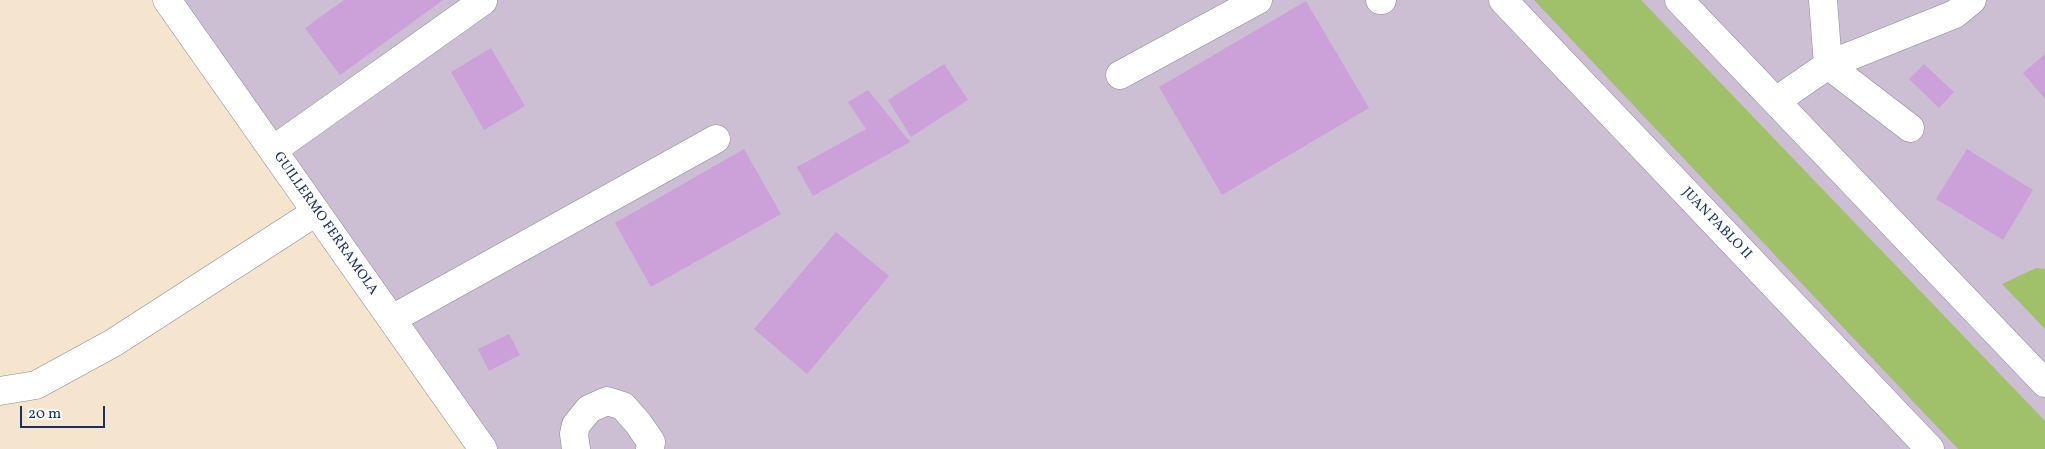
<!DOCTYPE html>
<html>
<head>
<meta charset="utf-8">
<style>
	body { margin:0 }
	#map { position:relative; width:2045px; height:449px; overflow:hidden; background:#f5e5ce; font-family:Vollkorn,serif }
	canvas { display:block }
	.scale { position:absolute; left:20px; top:406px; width:85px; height:22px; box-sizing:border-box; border:2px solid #1b2f5e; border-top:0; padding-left:6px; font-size:15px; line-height:18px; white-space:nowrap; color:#1b2f5e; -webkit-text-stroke:4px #fff; paint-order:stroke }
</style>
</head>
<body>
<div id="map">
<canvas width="2045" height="449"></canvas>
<div class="scale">20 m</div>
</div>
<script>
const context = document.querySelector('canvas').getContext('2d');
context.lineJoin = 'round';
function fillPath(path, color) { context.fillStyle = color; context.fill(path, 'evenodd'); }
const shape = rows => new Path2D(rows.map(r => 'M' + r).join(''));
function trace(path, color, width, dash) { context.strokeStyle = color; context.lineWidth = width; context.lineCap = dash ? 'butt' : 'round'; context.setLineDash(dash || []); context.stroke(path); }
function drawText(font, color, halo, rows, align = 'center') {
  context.font = font + ' Vollkorn,serif'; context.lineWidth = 4; context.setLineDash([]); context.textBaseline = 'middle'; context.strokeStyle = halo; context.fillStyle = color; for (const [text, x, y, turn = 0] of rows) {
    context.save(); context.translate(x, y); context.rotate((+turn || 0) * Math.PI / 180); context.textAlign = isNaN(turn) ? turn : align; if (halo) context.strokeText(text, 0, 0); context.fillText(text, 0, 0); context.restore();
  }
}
fillPath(shape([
	[167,0,2045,0,2045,449,483,449]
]), '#ccbfd4');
fillPath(shape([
	[1534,0,1641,0,2045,421,2045,449,1958,449],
	[2036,268,2045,269,2045,329,2002,284]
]), '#a0c16a');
fillPath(shape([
	[344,0,443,0,340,75,305,28],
	[1306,1,1369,108,1222,195,1159,87],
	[491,48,525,106,484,130,451,72],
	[2045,54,2045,99,2023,73],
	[944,64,968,100,911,137,888,100],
	[1924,64,1954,92,1939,108,1909,79],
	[868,90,910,142,813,196,797,167,866,129,848,102],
	[744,149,781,214,651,287,615,223],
	[1967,149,2033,190,2003,240,1936,199],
	[836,232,889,276,807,374,754,329],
	[509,334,520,355,489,371,478,349]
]), '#cca0d8');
const minor = shape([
	[167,0,483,449],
	[1380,0,1382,0],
	[1503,0,1930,449],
	[1679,0,2045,383],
	[1823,0,1828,65,1955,14,1972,0],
	[1120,75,1258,0],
	[1776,101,1828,65,1910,128],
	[273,150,483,1],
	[392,319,716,139],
	[0,391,36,385,113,343,316,212],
	[576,449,574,434,576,425,589,409,607,401,623,406,638,423,651,442,650,449]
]);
trace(minor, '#888a96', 29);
trace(minor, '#fff', 28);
drawText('14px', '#1b2f5e', '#fff', [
	["GUILLERMO FERRAMOLA",325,224,55],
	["JUAN PABLO II",1716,224,46]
]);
</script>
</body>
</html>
